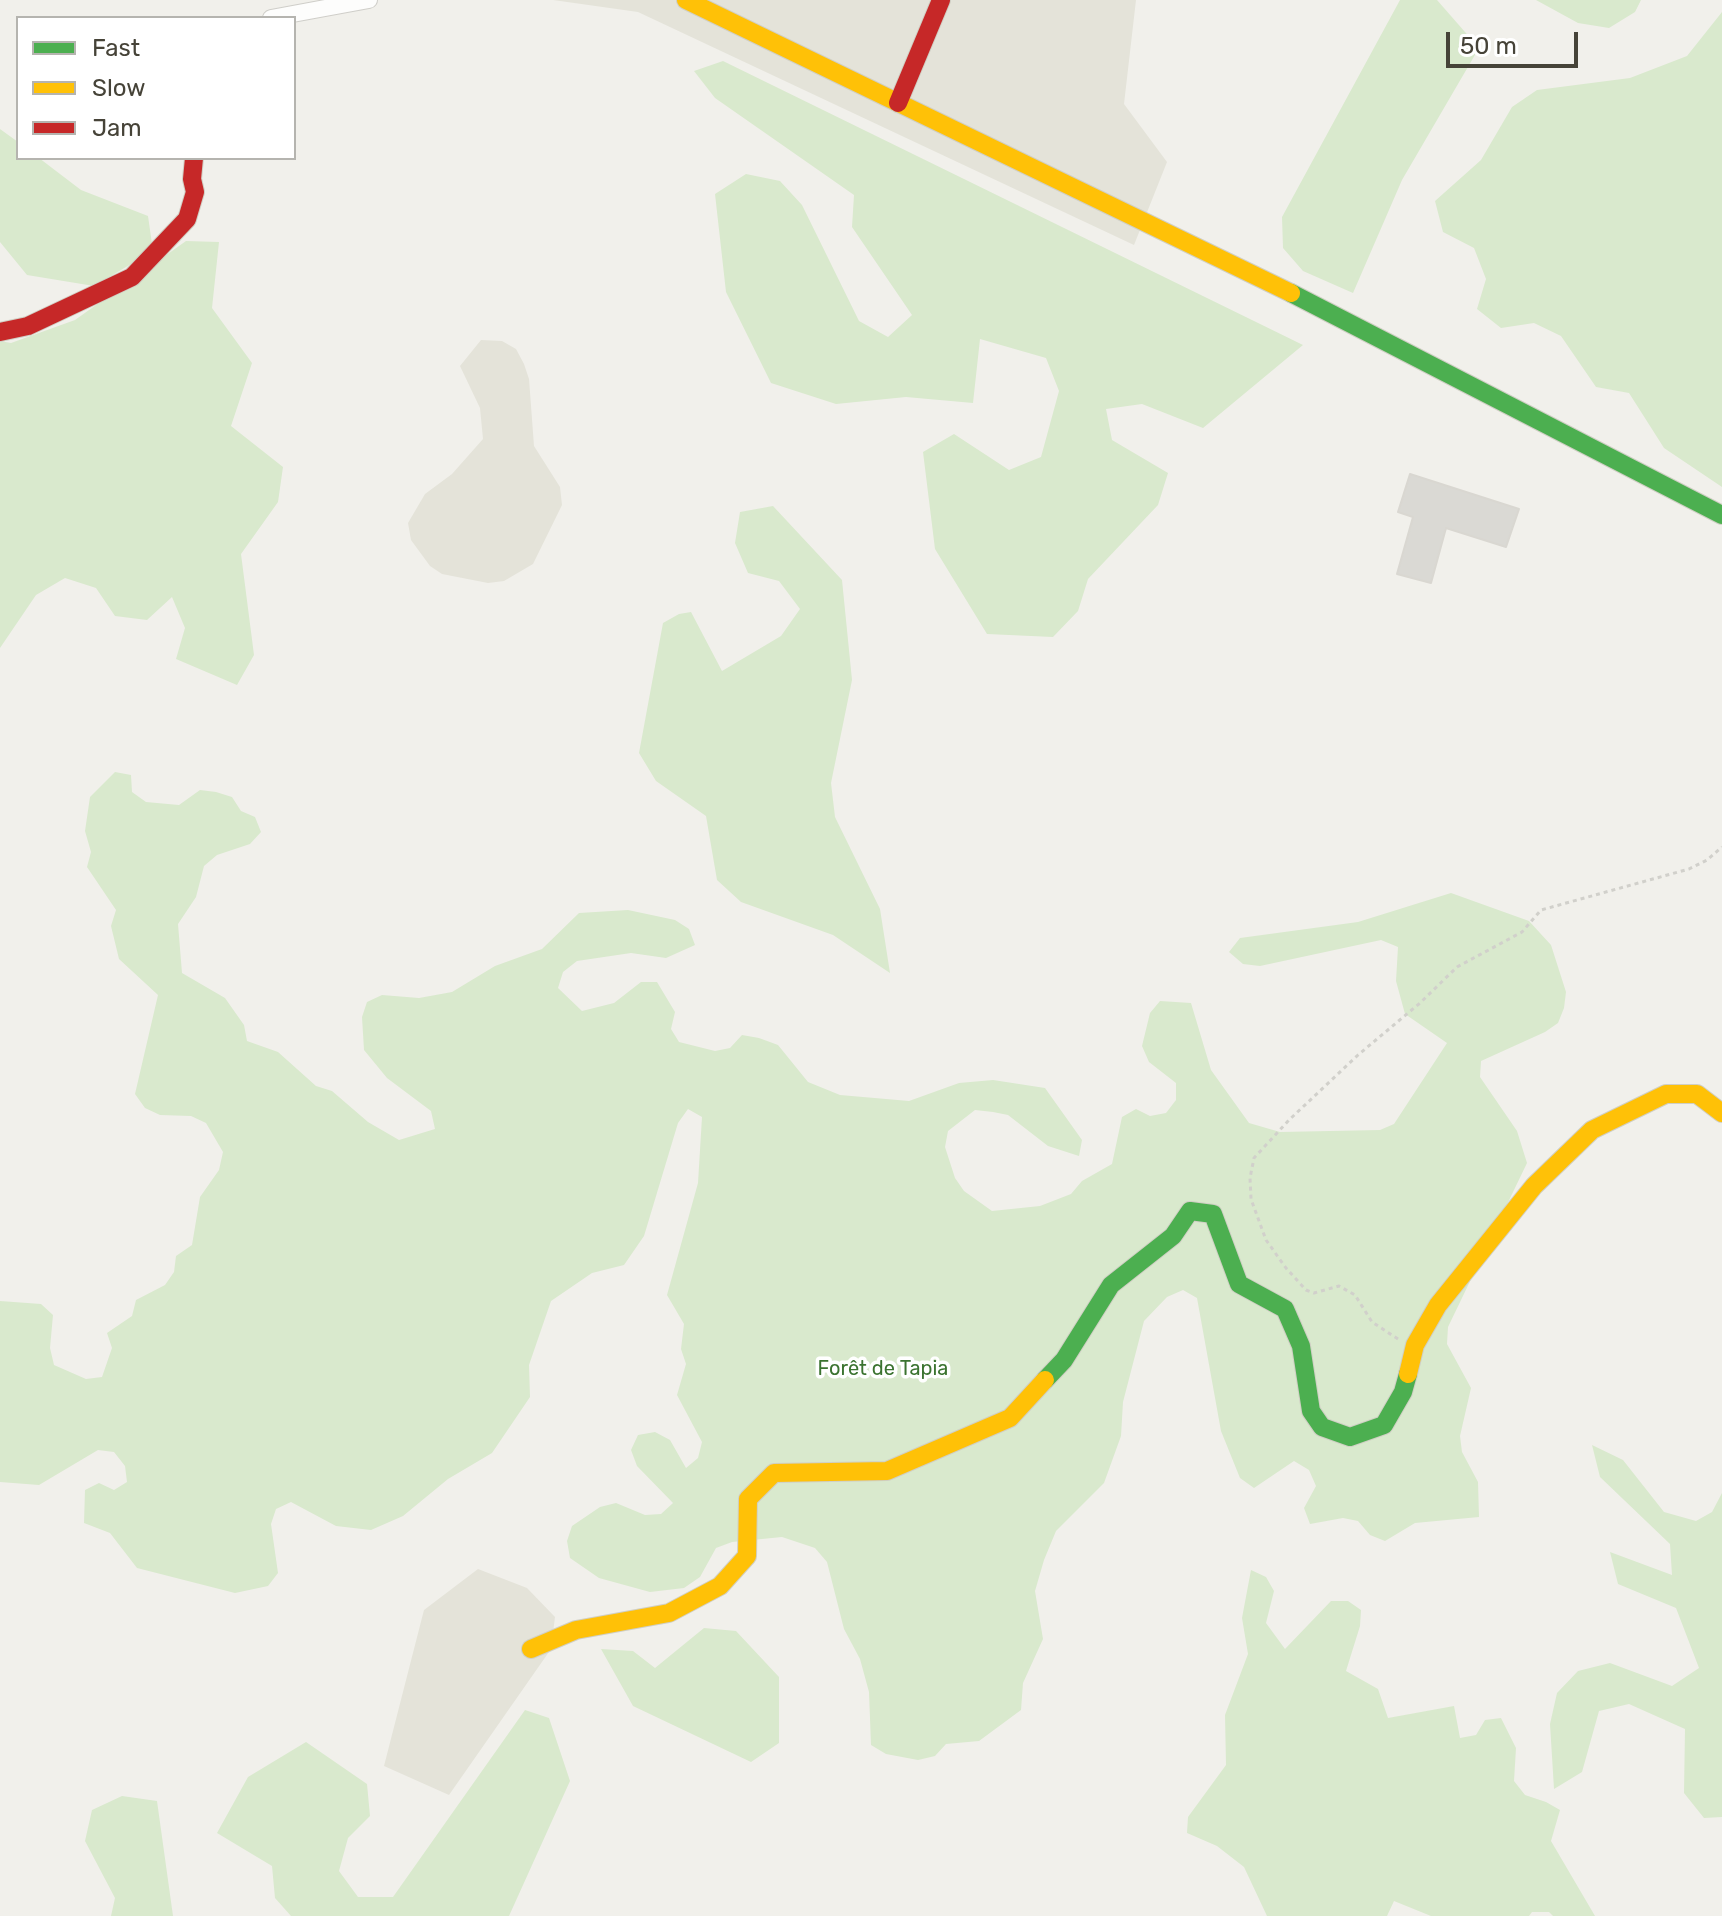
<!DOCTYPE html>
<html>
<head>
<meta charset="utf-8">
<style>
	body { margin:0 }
	#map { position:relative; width:1722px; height:1916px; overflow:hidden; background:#f1f0eb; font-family:Rubik,sans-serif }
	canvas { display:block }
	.legend { position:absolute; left:16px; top:16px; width:280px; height:144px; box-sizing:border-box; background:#fff; border:2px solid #b5b4af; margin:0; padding:10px 14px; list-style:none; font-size:24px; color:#464338 }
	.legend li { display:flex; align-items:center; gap:16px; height:40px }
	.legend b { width:40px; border:2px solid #b5b4af }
	.scale { position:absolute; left:1446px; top:32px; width:132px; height:36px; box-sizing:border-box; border:4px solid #464338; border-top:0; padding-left:10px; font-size:24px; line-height:28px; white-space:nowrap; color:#464338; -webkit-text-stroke:6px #fff; paint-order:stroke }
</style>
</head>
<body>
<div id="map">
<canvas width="1722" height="1916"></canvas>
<ul class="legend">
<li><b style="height:10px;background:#4caf50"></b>Fast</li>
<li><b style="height:10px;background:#ffc107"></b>Slow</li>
<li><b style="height:10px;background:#c62828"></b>Jam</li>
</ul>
<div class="scale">50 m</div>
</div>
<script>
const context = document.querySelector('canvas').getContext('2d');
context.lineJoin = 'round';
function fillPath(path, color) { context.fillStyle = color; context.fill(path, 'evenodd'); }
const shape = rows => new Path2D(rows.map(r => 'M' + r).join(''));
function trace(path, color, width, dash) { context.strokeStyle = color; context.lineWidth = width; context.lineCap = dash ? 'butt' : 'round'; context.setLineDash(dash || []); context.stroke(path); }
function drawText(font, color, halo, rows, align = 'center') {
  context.font = font + ' Rubik,sans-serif'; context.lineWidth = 7; context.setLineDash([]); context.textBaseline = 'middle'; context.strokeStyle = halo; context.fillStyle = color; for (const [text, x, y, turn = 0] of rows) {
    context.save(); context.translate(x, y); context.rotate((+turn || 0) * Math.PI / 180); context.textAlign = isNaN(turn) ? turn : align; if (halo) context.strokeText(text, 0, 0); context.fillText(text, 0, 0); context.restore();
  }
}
fillPath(shape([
	[553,0,1136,0,1124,104,1167,162,1134,245,638,12],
	[481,340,502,341,516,349,524,364,529,379,534,446,560,487,562,505,533,564,504,581,488,583,442,574,430,566,411,540,408,523,425,494,452,474,483,439,480,408,460,366],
	[478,1569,527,1588,555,1617,551,1649,449,1795,384,1766,424,1610]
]), '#e4e3d9');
fillPath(shape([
	[1400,0,1437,0,1479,48,1402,180,1353,293,1303,271,1283,248,1282,217],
	[1536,0,1641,0,1635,12,1609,28,1578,23],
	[1722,12,1722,487,1664,448,1629,393,1596,387,1561,336,1534,323,1501,328,1477,309,1486,279,1474,248,1443,232,1435,201,1481,160,1512,107,1537,90,1630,78,1687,56],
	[723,61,1303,345,1203,428,1142,404,1106,409,1112,440,1168,473,1158,505,1088,579,1078,611,1053,637,987,634,935,549,923,452,954,434,1009,470,1041,457,1059,391,1046,358,980,339,973,403,906,397,836,404,771,383,726,292,715,194,746,174,780,181,802,205,859,321,888,337,912,315,852,227,854,195,715,98,694,71],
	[0,129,18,142,18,158,39,158,81,190,148,216,153,251,94,286,27,275,0,242],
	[186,241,219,242,212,308,252,363,231,426,283,467,278,502,241,554,254,655,237,685,176,659,185,628,172,597,147,620,115,616,96,588,65,578,36,595,0,648,0,341,11,343,75,320],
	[773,506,842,580,852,680,831,783,835,817,880,909,890,973,833,935,741,902,717,880,706,816,656,781,639,753,663,623,679,614,691,612,722,671,781,636,800,609,779,581,748,573,735,543,740,512],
	[115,772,131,775,132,792,146,802,179,805,200,790,216,792,232,797,241,811,255,817,261,832,250,844,217,855,204,866,196,897,178,924,182,973,225,998,244,1025,247,1041,278,1052,316,1086,332,1091,368,1122,399,1140,435,1129,431,1111,387,1078,364,1050,362,1017,367,1002,382,995,419,998,452,992,495,966,542,949,579,913,628,910,675,920,689,929,695,945,666,958,631,953,577,961,563,972,558,988,582,1011,614,1003,641,982,657,982,675,1012,671,1029,679,1042,715,1051,730,1048,742,1035,759,1038,778,1045,808,1082,840,1095,909,1101,959,1083,993,1080,1045,1088,1082,1140,1079,1156,1048,1146,1008,1115,993,1112,975,1110,948,1131,945,1147,955,1178,964,1191,992,1211,1040,1206,1071,1194,1082,1181,1112,1164,1122,1117,1136,1109,1150,1116,1166,1113,1176,1100,1176,1083,1149,1062,1142,1046,1150,1013,1160,1001,1191,1003,1211,1070,1249,1123,1280,1132,1380,1130,1394,1124,1447,1043,1405,1014,1396,981,1398,947,1381,940,1260,966,1243,964,1229,952,1240,938,1358,922,1451,893,1529,921,1551,945,1566,992,1564,1008,1558,1023,1545,1032,1481,1061,1480,1077,1517,1131,1527,1163,1448,1327,1447,1344,1471,1388,1460,1436,1462,1452,1478,1482,1479,1517,1415,1523,1385,1541,1370,1535,1358,1521,1343,1518,1310,1524,1304,1508,1316,1486,1309,1470,1294,1461,1254,1488,1240,1478,1221,1431,1197,1298,1183,1290,1167,1297,1144,1321,1123,1402,1121,1436,1104,1483,1056,1531,1044,1560,1035,1591,1043,1639,1023,1683,1021,1710,979,1741,946,1744,935,1756,918,1760,886,1754,871,1745,869,1692,860,1659,844,1629,827,1562,815,1548,782,1537,732,1542,716,1548,700,1577,684,1588,650,1592,599,1578,570,1558,567,1541,572,1526,600,1507,616,1503,645,1515,661,1514,673,1503,637,1466,631,1450,638,1435,655,1432,670,1440,686,1468,698,1458,702,1442,677,1395,686,1364,681,1349,684,1324,667,1295,698,1183,702,1117,688,1109,678,1123,644,1236,624,1265,592,1273,551,1301,529,1365,530,1397,492,1453,448,1479,403,1516,371,1530,336,1526,291,1502,276,1509,271,1524,278,1573,268,1586,235,1593,137,1568,110,1533,84,1523,85,1490,99,1483,114,1490,127,1482,125,1466,114,1452,98,1450,39,1485,0,1482,0,1301,41,1304,53,1315,50,1348,54,1365,86,1379,102,1377,112,1348,107,1333,132,1316,136,1300,165,1285,174,1272,176,1256,192,1245,200,1197,219,1170,223,1152,206,1123,191,1116,160,1115,145,1108,135,1094,158,995,119,959,111,926,116,910,87,867,91,852,85,831,90,797],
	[1592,1445,1623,1460,1664,1512,1696,1521,1712,1512,1722,1493,1722,1817,1704,1818,1684,1793,1685,1729,1629,1704,1599,1711,1582,1772,1554,1789,1550,1724,1557,1693,1578,1671,1610,1663,1672,1686,1699,1668,1676,1608,1618,1584,1610,1552,1672,1575,1670,1544,1600,1477],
	[1251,1570,1266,1577,1274,1591,1266,1623,1285,1649,1331,1601,1348,1601,1361,1610,1360,1626,1346,1671,1378,1689,1388,1718,1454,1706,1460,1738,1476,1735,1485,1720,1501,1718,1516,1748,1514,1781,1525,1795,1546,1802,1560,1810,1551,1841,1595,1916,1553,1916,1549,1912,1532,1912,1529,1916,1431,1916,1394,1901,1387,1916,1267,1916,1244,1867,1217,1846,1187,1833,1188,1817,1226,1765,1225,1715,1248,1654,1242,1618],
	[704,1628,736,1631,779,1677,779,1743,751,1762,633,1706,601,1649,633,1651,655,1668],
	[525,1710,549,1718,570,1781,509,1916,291,1916,275,1898,272,1866,217,1833,248,1777,306,1742,367,1784,370,1816,348,1838,339,1871,358,1897,393,1897],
	[122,1796,157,1801,173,1916,111,1916,115,1898,85,1841,92,1810]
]), '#d9e9cd');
const building = shape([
	[1410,474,1519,509,1506,547,1446,528,1431,583,1397,574,1413,517,1398,512,1410,474]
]);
fillPath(building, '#dad9d4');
trace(building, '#d9d7d1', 2);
const street = shape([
	[271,18,369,0]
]);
const fast = shape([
	[1291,293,1722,515],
	[1045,1380,1064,1360,1111,1285,1173,1236,1190,1211,1213,1214,1239,1284,1285,1309,1301,1346,1311,1411,1322,1427,1350,1437,1384,1425,1403,1392,1408,1374]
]);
const slow = shape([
	[686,0,1291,293],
	[1408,1374,1415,1345,1438,1305,1534,1186,1592,1130,1666,1094,1697,1094,1722,1113],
	[531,1649,576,1630,669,1613,720,1586,747,1556,748,1499,774,1473,887,1471,1010,1418,1045,1380]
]);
const jam = shape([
	[898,103,941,0],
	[0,332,28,326,132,277,187,219,195,192,192,179,194,158]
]);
trace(street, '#cfcec9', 18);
trace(fast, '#d0cfc4', 20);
trace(slow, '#d0cfc4', 20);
trace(jam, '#d0cfc4', 20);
trace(shape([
	[1398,1339,1372,1322,1355,1295,1339,1286,1314,1293,1306,1290,1286,1268,1266,1240,1251,1199,1250,1178,1254,1158,1289,1120,1358,1055,1420,1003,1457,967,1522,932,1541,910,1689,869,1707,860,1722,847]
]), '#d1d0cb', 3, [4, 4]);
trace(street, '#fdfdfc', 16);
trace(fast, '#4caf50', 18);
trace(slow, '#ffc107', 18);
trace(jam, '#c62828', 18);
drawText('20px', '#3b7330', '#fff', [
	["Forêt de Tapia",883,1369]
]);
</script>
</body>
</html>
